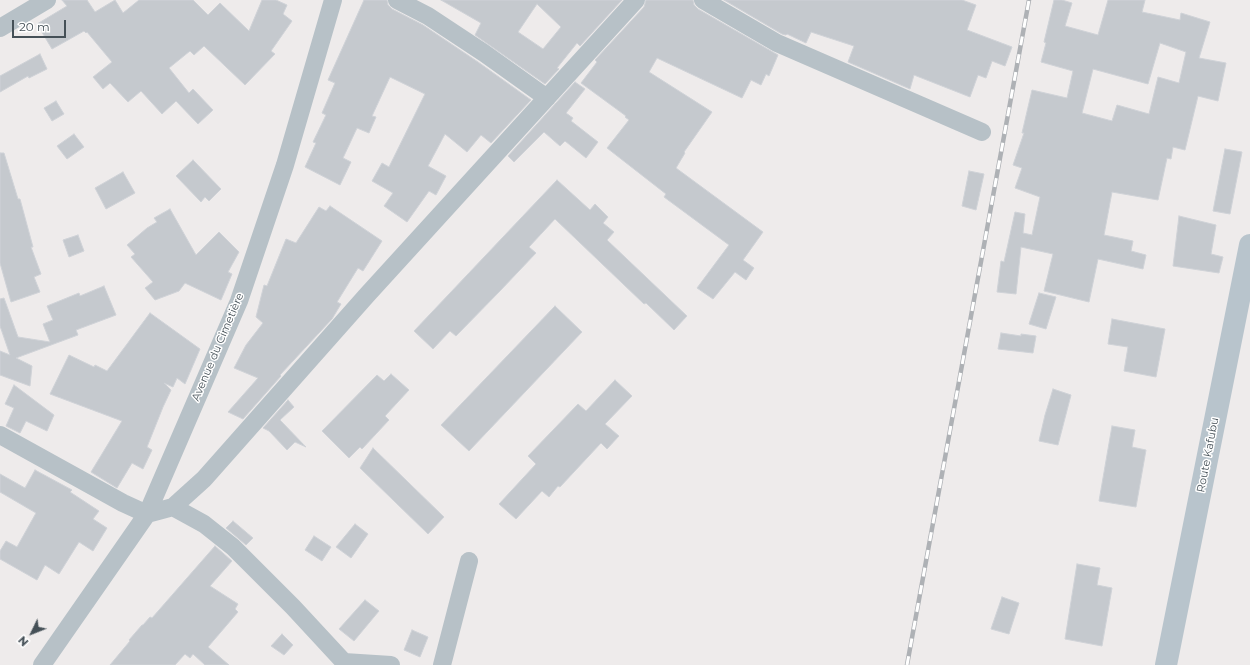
<!DOCTYPE html>
<html>
<head>
<meta charset="utf-8">
<style>
	body { margin:0 }
	#map { position:relative; width:1250px; height:665px; overflow:hidden; background:#eeebeb; font-family:Montserrat,sans-serif }
	canvas { display:block }
	.north { position:absolute; left:12px; top:613px; width:40px; height:40px; -webkit-text-stroke:3px #fff; paint-order:stroke; rotate:227deg; font-size:11px; font-weight:700; line-height:16px; text-align:center; color:#455057 }
	.north::after { content:''; display:block; margin:auto; width:14px; height:18px; background:#455057; clip-path:polygon(50% 0,100% 100%,50% 72%,0 100%) }
	.scale { position:absolute; left:12px; top:20px; width:54px; height:18px; box-sizing:border-box; border:2px solid #455057; border-top:0; padding-left:5px; font-size:12px; line-height:14px; white-space:nowrap; color:#455057; -webkit-text-stroke:3px #fff; paint-order:stroke }
</style>
</head>
<body>
<div id="map">
<canvas width="1250" height="665"></canvas>
<div class="north">N</div>
<div class="scale">20 m</div>
</div>
<script>
const context = document.querySelector('canvas').getContext('2d');
context.lineJoin = 'round';
function fillPath(path, color) { context.fillStyle = color; context.fill(path, 'evenodd'); }
const shape = rows => new Path2D(rows.map(r => 'M' + r).join(''));
function trace(path, color, width, dash) { context.strokeStyle = color; context.lineWidth = width; context.lineCap = dash ? 'butt' : 'round'; context.setLineDash(dash || []); context.stroke(path); }
function drawText(font, color, halo, rows, align = 'center') {
  context.font = font + ' Montserrat,sans-serif'; context.lineWidth = 3; context.setLineDash([]); context.textBaseline = 'middle'; context.strokeStyle = halo; context.fillStyle = color; for (const [text, x, y, turn = 0] of rows) {
    context.save(); context.translate(x, y); context.rotate((+turn || 0) * Math.PI / 180); context.textAlign = isNaN(turn) ? turn : align; if (halo) context.strokeText(text, 0, 0); context.fillText(text, 0, 0); context.restore();
  }
}
const building = shape([
	[62,0,87,0,95,12,115,0,123,13,139,0,193,0,208,15,220,3,249,31,262,0,276,0,287,5,283,14,292,21,271,51,275,54,245,85,204,46,194,55,190,51,169,68,189,93,193,89,213,110,198,124,176,101,162,114,141,91,128,102,110,83,103,89,93,77,112,62,87,32,86,33,84,31,52,49,37,24,67,6,62,0],
	[364,0,387,0,388,5,392,9,423,25,478,62,531,100,491,143,481,135,467,152,445,134,428,166,446,176,436,195,429,191,407,222,384,206,393,193,372,181,382,163,389,167,425,94,390,77,372,116,376,117,369,133,357,128,343,158,351,162,340,185,305,167,316,143,313,142,326,115,322,113,335,83,328,80,364,0],
	[441,0,622,0,580,46,577,43,557,68,559,69,545,84,475,35,481,23,441,0],
	[537,4,561,27,543,49,518,32,537,4],
	[646,0,693,0,694,5,698,9,778,55,769,76,766,74,761,85,751,80,742,98,657,58,649,72,712,112,684,152,685,153,676,168,763,232,743,260,754,268,746,280,735,272,713,299,697,288,729,245,664,197,666,194,607,148,629,120,625,117,626,116,581,83,597,62,595,60,644,7,646,0],
	[724,0,962,0,976,5,967,30,1012,47,1005,66,992,61,986,78,978,75,970,97,914,75,910,89,848,62,854,46,811,32,806,43,787,34,786,35,782,34,724,0],
	[1054,0,1062,0,1072,3,1065,26,1098,35,1108,0,1145,0,1142,12,1180,20,1181,13,1210,22,1199,58,1226,63,1218,101,1198,96,1185,150,1173,147,1171,159,1167,158,1158,200,1112,192,1104,235,1133,241,1131,251,1146,255,1143,269,1098,259,1089,302,1044,291,1053,254,1021,247,1016,294,997,292,1001,261,1004,262,1015,212,1025,214,1023,233,1032,235,1040,197,1015,188,1022,168,1013,165,1024,133,1022,133,1032,90,1067,98,1073,71,1041,62,1046,43,1044,42,1054,0],
	[1160,43,1186,52,1179,83,1158,77,1149,114,1117,105,1112,121,1082,113,1093,69,1148,84,1160,43],
	[40,54,47,69,29,78,28,76,0,92,0,76,40,54],
	[575,82,585,89,566,113,573,118,571,121,598,142,586,158,565,141,560,146,544,132,514,162,508,156,575,82],
	[56,101,64,114,52,121,44,108,56,101],
	[74,134,84,147,67,159,57,146,74,134],
	[1225,149,1242,152,1230,214,1213,211,1225,149],
	[0,153,4,153,18,199,20,199,33,247,31,247,41,274,34,277,40,292,11,302,0,263,0,153],
	[193,160,221,189,209,201,205,197,201,202,176,176,193,160],
	[969,171,984,174,976,210,962,206,969,171],
	[123,172,135,193,106,209,95,188,123,172],
	[557,180,590,210,595,204,608,217,603,223,614,232,607,240,687,316,674,330,646,303,644,304,555,219,529,247,536,253,500,291,456,336,450,331,433,349,414,331,557,180],
	[330,206,382,241,363,271,358,268,337,302,341,304,332,319,280,375,281,376,243,419,228,412,258,378,234,368,246,345,263,323,256,317,264,285,267,286,286,239,296,243,319,207,326,211,330,206],
	[170,209,196,255,219,232,239,252,228,272,232,274,221,300,185,283,179,291,155,300,145,288,153,282,131,257,135,254,127,245,147,228,157,222,154,218,170,209],
	[1179,216,1216,225,1211,254,1223,257,1219,273,1173,266,1179,216],
	[78,235,84,251,69,257,63,240,78,235],
	[104,286,116,315,76,330,78,335,16,358,32,366,30,386,0,375,0,351,10,355,0,326,0,299,4,298,18,337,50,342,43,324,53,320,47,306,79,293,80,296,104,286],
	[1039,293,1056,297,1046,329,1029,324,1039,293],
	[555,306,582,332,469,451,441,425,555,306],
	[150,313,200,349,185,384,177,378,173,387,164,383,171,390,163,407,147,447,152,450,143,469,132,463,117,488,91,472,122,421,50,394,69,355,94,367,95,365,107,371,150,313],
	[1112,319,1165,329,1156,377,1124,371,1128,347,1108,344,1112,319],
	[1001,333,1021,336,1021,334,1036,336,1033,353,998,349,1001,333],
	[391,374,409,390,385,416,389,420,362,449,360,447,349,458,322,431,377,375,384,381,391,374],
	[615,380,632,396,605,424,619,436,607,449,601,443,560,487,558,486,549,497,542,491,516,519,499,504,536,464,528,456,578,404,586,411,615,380],
	[14,385,54,415,47,431,26,421,20,433,6,426,14,408,5,404,14,385],
	[1053,389,1071,395,1058,445,1039,441,1045,415,1053,389],
	[288,400,294,407,280,420,306,447,295,442,287,450,269,431,263,428,288,400],
	[1112,426,1135,430,1132,447,1146,450,1136,507,1099,501,1112,426],
	[373,448,444,517,428,534,360,468,373,448],
	[35,470,72,490,70,492,99,511,93,519,107,528,93,551,79,542,59,574,45,565,37,580,0,559,0,551,6,541,17,547,36,513,0,492,0,474,25,488,35,470],
	[233,521,253,538,246,545,226,528,233,521],
	[355,524,368,534,351,558,336,547,355,524],
	[314,536,331,547,322,561,305,550,314,536],
	[215,546,232,561,210,586,238,604,235,609,238,612,208,647,229,665,205,665,193,654,190,658,185,654,175,665,110,665,130,641,129,640,142,625,143,625,150,617,152,618,215,546],
	[1077,564,1100,568,1097,585,1112,588,1102,646,1065,639,1077,564],
	[1002,597,1019,603,1009,634,991,629,1002,597],
	[365,600,379,611,354,641,339,629,365,600],
	[412,630,428,637,420,657,404,650,412,630],
	[282,634,293,645,284,655,271,646,282,634]
]);
fillPath(building, '#c5c9ce');
trace(building, '#cfd2d7', 1);
trace(shape([
	[397,0,428,16,484,53,547,98],
	[703,0,777,43,982,132],
	[0,28,47,0],
	[0,435,123,503,147,514,173,507,204,479,367,295,636,0],
	[173,507,204,524,233,547,293,607,344,662,391,665],
	[42,665,147,514,239,301,285,165,333,0],
	[442,665,469,561]
]), '#b7c1c7', 18);
trace(shape([
	[1166,665,1250,245]
]), '#b8c4cc', 22);
const rail = shape([
	[907,665,1029,0]
]);
trace(rail, '#aeb1b5', 4.5);
trace(rail, '#fff', 3, [9]);
drawText('11px', '#455057', '#fff', [
	["Avenue du Cimetière",218,347,-67],
	["Route Kafubu",1208,455,-79]
]);
</script>
</body>
</html>
